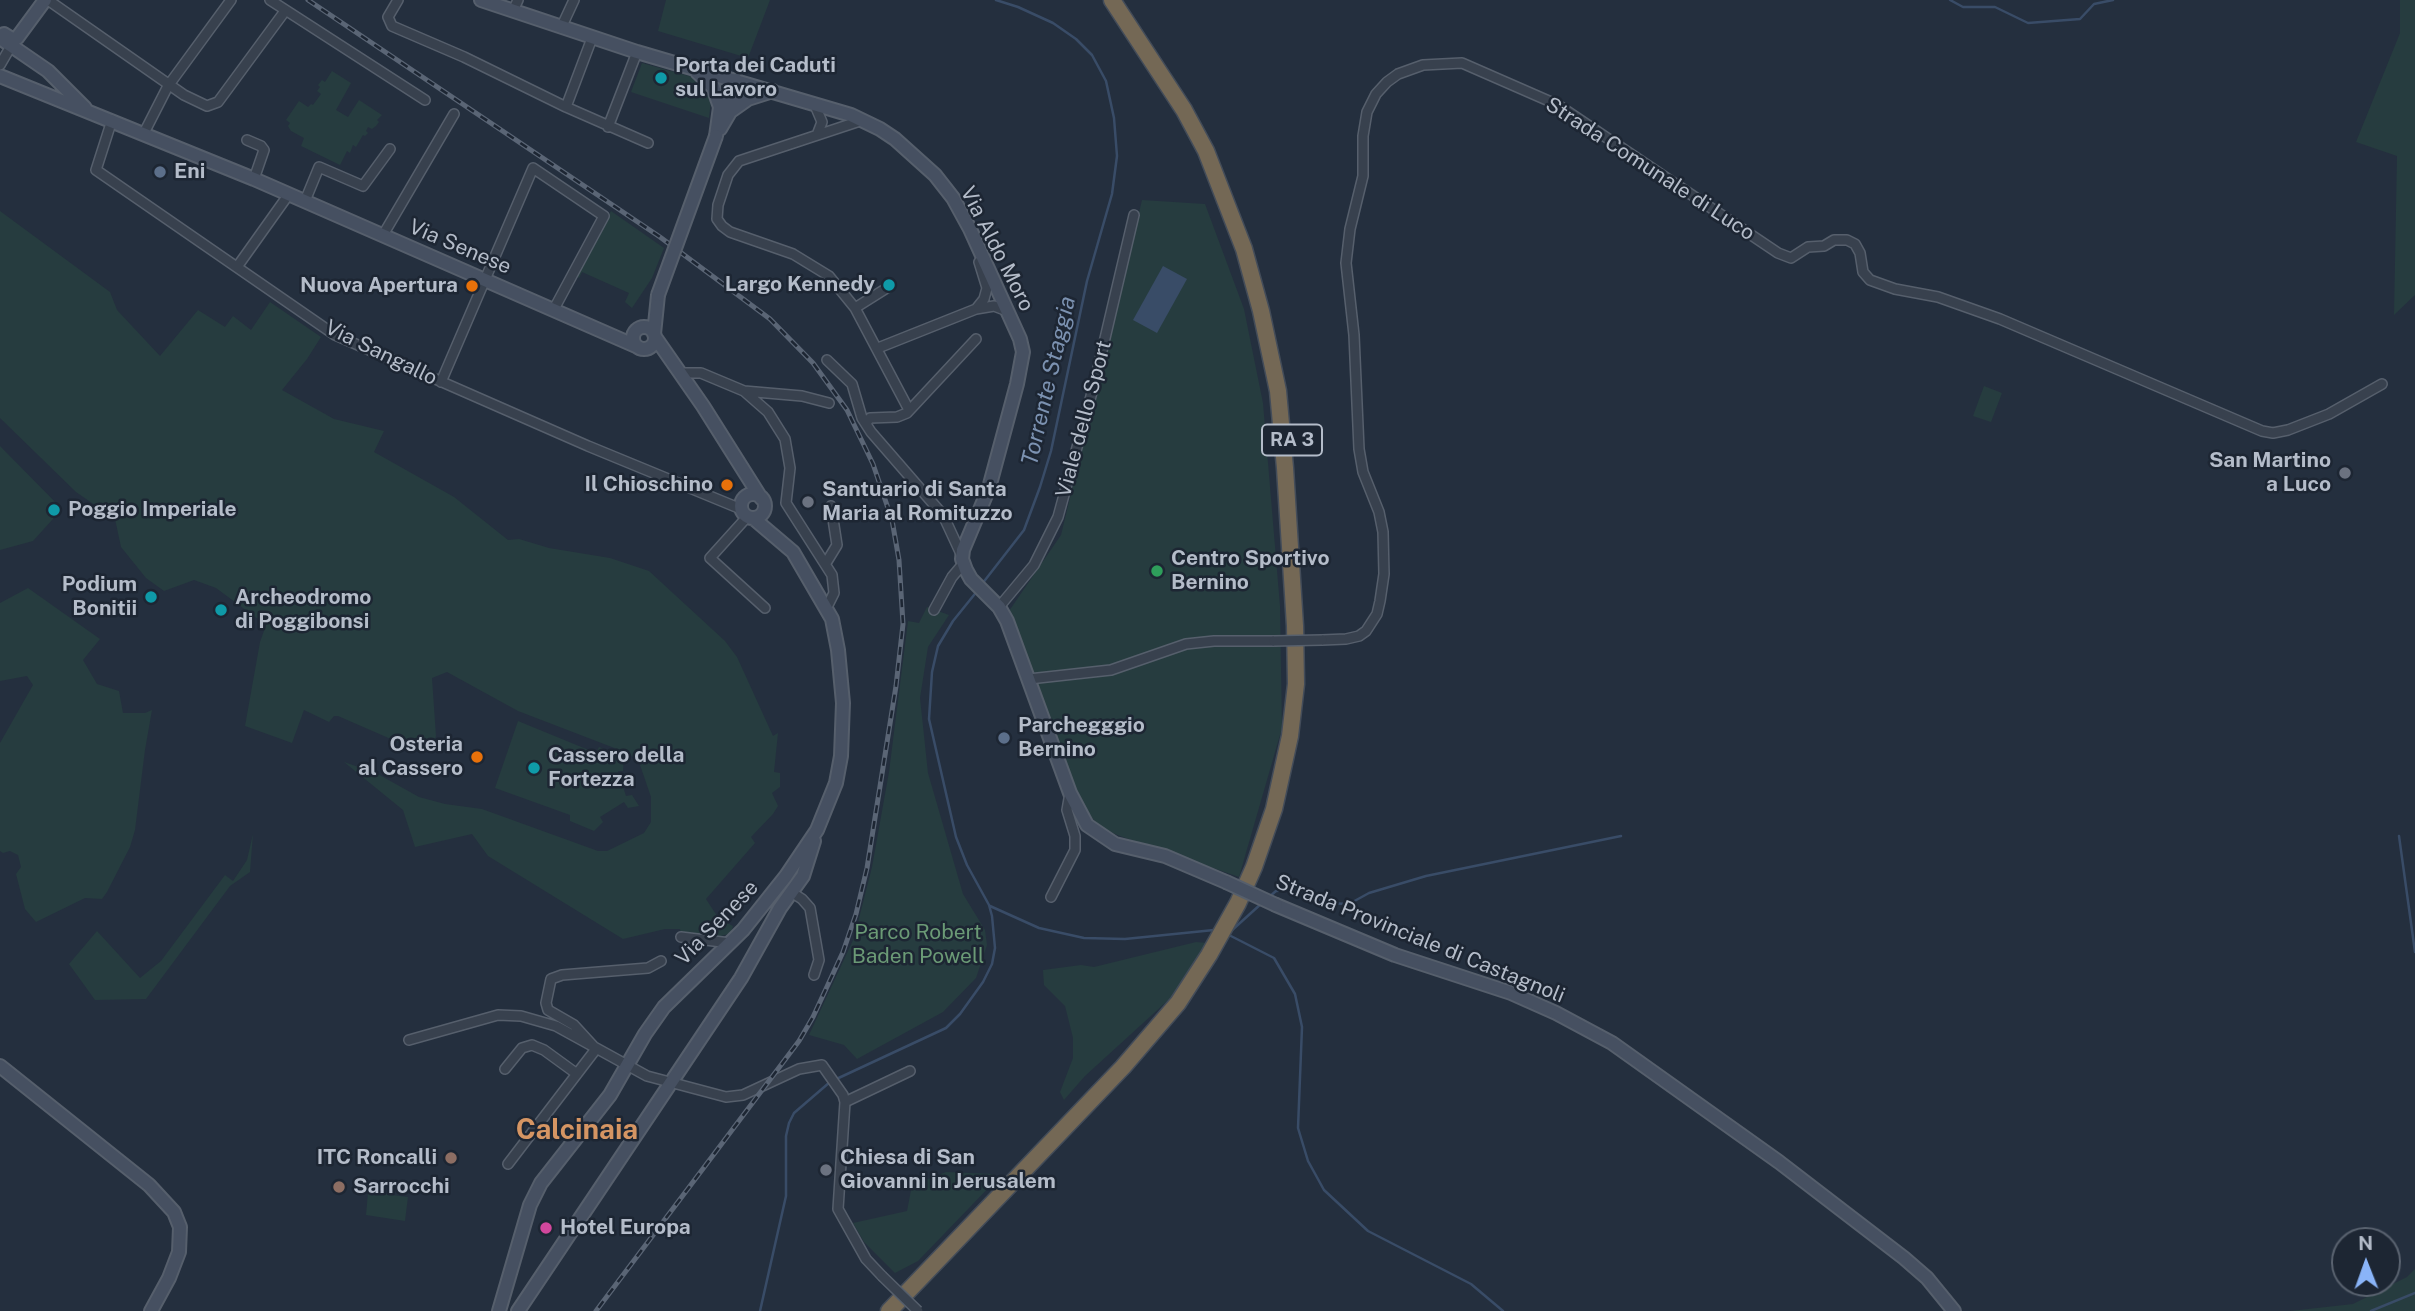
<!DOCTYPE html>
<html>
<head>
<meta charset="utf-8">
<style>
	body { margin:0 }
	#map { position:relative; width:2415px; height:1311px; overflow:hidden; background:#242f3e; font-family:"Public Sans",sans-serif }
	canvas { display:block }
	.north { position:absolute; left:2331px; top:1227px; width:70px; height:70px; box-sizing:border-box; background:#1d2633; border:2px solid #59626f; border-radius:50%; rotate:359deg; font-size:19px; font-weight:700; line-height:28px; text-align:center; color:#b4bcc9 }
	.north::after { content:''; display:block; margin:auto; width:24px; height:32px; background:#8ab4f8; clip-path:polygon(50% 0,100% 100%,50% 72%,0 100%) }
</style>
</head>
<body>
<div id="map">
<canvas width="2415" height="1311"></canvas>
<div class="north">N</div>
</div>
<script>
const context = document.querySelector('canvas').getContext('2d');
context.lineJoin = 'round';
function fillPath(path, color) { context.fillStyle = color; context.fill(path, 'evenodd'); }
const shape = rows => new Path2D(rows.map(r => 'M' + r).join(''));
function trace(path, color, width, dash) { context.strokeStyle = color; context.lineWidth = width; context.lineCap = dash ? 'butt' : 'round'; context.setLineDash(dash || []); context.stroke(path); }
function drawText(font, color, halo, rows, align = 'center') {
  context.font = font + ' "Public Sans",sans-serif'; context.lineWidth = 5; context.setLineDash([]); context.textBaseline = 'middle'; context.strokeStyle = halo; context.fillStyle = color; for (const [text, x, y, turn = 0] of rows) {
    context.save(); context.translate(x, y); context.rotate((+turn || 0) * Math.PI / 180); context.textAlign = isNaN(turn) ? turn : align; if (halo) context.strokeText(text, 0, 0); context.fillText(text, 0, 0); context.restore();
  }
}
fillPath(shape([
	[666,0,770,0,748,58,658,31],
	[2400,0,2415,0,2415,295,2394,315,2397,156,2356,142,2400,33],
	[642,63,696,78,707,90,711,101,709,118,631,92],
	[332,71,351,83,336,110,348,117,359,100,382,115,377,120,379,122,376,126,372,129,368,127,366,131,368,133,365,136,363,135,356,147,353,145,350,153,347,151,340,165,301,146,304,138,291,131,288,126,290,123,286,120,299,101,308,107,311,104,313,105,321,94,317,91,320,87,318,85,322,80,325,82],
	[1142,200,1205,204,1244,309,1263,403,1280,606,1282,728,1239,877,1120,836,1103,829,1092,818,1074,788,1009,611,1061,535],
	[0,211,110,292,117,310,160,356,198,310,225,327,233,316,251,330,270,302,321,337,307,359,282,390,334,419,384,431,374,452,454,497,508,540,519,539,549,548,610,558,649,571,725,641,737,657,773,736,778,733,774,772,780,773,780,787,772,793,778,806,773,814,751,837,755,843,706,899,719,919,733,926,731,933,715,938,681,936,680,929,665,929,623,939,488,856,472,834,415,847,403,810,344,762,376,773,419,797,445,804,482,809,598,851,607,851,644,833,651,822,651,797,640,765,630,754,518,711,447,672,432,678,436,736,434,742,423,753,338,716,334,716,329,722,304,710,292,743,245,726,260,642,266,625,216,588,194,580,164,591,146,578,121,547,115,519,76,492,0,418],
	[611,211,664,248,652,278,632,308,625,302,629,293,582,272,579,278,575,275],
	[1984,386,2002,393,1991,422,1973,416],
	[0,446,62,509,33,541,0,550],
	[28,588,100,639,83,660,97,684,119,691,123,713,145,713,152,710,145,750,135,830,130,847,107,892,102,899,85,898,36,922,25,909,16,874,21,867,18,855,10,851,3,853,0,851,0,743,33,685,27,676,0,681,0,603],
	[927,607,949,615,928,647,920,698,928,773,963,894,985,930,987,945,976,978,943,1012,857,1059,844,1045,809,1035,854,938,872,867,889,772,908,621,919,623],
	[518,721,596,753,599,747,624,757,623,771,618,771,626,796,632,795,639,806,628,808,624,802,600,817,603,822,594,831,570,821,570,815,495,788],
	[253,834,250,872,230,886,146,999,95,1000,69,964,97,931,140,978,161,961,225,875,233,881,247,860],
	[1196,942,1208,943,1176,993,1085,1076,1064,1100,1060,1092,1073,1058,1073,1038,1065,1006,1044,985,1043,970,1081,965,1094,967],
	[946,1172,993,1174,996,1180,918,1261,895,1273,864,1242,853,1223,907,1211,912,1185],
	[368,1192,408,1197,405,1221,366,1215],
	[2415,1269,2415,1311,2290,1311,2353,1304,2407,1277]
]), '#263c3f');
fillPath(shape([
	[1163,266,1187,279,1157,333,1133,320]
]), '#394c67');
trace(shape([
	[1950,0,1963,7,1995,7,2028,23,2080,19,2094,4,2113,0],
	[982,584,1024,530,1040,487,1051,451,1087,281,1112,194,1117,156,1114,118,1106,81,1092,55,1076,39,1053,23,1018,7,996,0],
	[2399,836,2415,952],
	[1269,897,1276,891,1302,889,1326,903,1349,904,1369,893,1426,876,1621,836],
	[990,906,1039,928,1084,938,1125,939,1214,930],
	[1230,932,1262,903],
	[1227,934,1274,958,1295,994,1302,1027,1298,1128,1308,1161,1324,1190,1368,1231,1471,1284,1503,1311],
	[760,1311,786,1196,786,1136,789,1123,794,1113,830,1082,946,1028,960,1014,983,982,992,964,995,948,992,916,989,905,967,865,956,837,929,719,932,672,938,646,953,621,978,590],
	[2371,1311,2415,1293]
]), '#394c67', 2.5);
const street = shape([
	[48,0,184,95,207,106,218,102,285,11],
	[270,0,425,100],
	[398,0,388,17,392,26,464,57,566,107,648,143],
	[513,11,518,0],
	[561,28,574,0],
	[0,65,11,46],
	[814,103,822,122,817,135],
	[566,107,592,38],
	[112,120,96,170,335,335,588,446,741,509],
	[863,120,739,161,728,175,718,205,717,219,722,226,730,232,793,254,829,276,855,308,909,410],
	[608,127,637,52],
	[144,133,168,86,231,0],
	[247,140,261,146,264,150,254,179],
	[305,201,319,167,363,186,390,149],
	[383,235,454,114],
	[237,267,289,194],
	[855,308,890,286],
	[976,309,984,299,987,288,979,262],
	[878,348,976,309,994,306,1007,311],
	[827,360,852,384,862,418,871,432,943,515,962,556],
	[680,373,701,373,744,391,802,396,829,403],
	[441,382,533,168,604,216,554,309],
	[744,391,768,412,785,439,790,468,786,503,832,575,834,593,827,607],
	[866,423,870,418,897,417,907,413,976,339],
	[747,517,710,558,765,608],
	[826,563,837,545,831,506],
	[999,607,1034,565,1058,517,1094,385,1134,215],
	[934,610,952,577,963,564],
	[1322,640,1346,639,1359,636,1366,631,1377,614,1380,601,1384,574,1383,532,1379,512,1363,472,1359,449,1354,335,1346,263,1350,229,1363,176,1363,136,1367,112,1376,94,1387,82,1398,74,1423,65,1462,63,1558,105,1778,253,1791,258,1808,247,1824,246,1834,240,1847,240,1855,244,1860,253,1863,272,1870,280,1895,289,1938,297,2000,319,2262,431,2273,433,2288,430,2329,414,2382,384],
	[1029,679,1111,670,1186,644,1214,641,1274,641],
	[791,892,802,899,810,908,819,960,814,975],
	[1051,897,1075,850,1075,836,1067,810,1070,793],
	[681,937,730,943],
	[409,1040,498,1015,521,1016,556,1026,647,1076,726,1097,743,1095,799,1069,822,1065,843,1095,845,1102,838,1209,866,1259,882,1276],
	[505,1069,522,1048,532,1045,544,1050,577,1074],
	[845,1102,910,1071],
	[508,1164,596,1049,574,1025,548,1010,546,1003,551,979,562,975,648,968,661,961]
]);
const secondary = shape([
	[481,0,637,52,851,115,880,129,895,139,935,175,953,198,970,229,1020,339,1023,352,1017,384,989,488,963,550,962,559,966,570,971,579,999,607,1007,621,1070,793,1087,825,1115,844,1165,856,1226,882],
	[4,34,12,39,17,38,45,0],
	[0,38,48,71,85,108],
	[697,72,713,87,720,107],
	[0,76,254,179,638,347],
	[731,111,748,99,773,91],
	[720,129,730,112,735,84],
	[716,136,720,107,736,80],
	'633 338a11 11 0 1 1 22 0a11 11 0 1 1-22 0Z',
	[654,334,658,295],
	[655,337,703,406,761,498],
	'741 506a12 12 0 1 1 24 0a12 12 0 1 1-24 0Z',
	[1276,905,1395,955,1511,993,1556,1013,1612,1043,1779,1162,1904,1258,1927,1278,1954,1311],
	[0,1066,149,1185,174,1212,180,1227,179,1252,169,1278,151,1311],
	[499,1311,530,1205,541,1183,610,1095,645,1034,664,1007,743,930,786,876,817,830,836,783,841,756,843,703,838,650,832,619,793,552,753,518],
	[518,1311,741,978,780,908,803,876,814,841]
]);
const highway = shape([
	[889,1311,1123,1067,1178,1003,1209,955,1238,903,1254,867,1274,809,1290,736,1296,684,1295,626,1285,468,1278,391,1261,311,1244,249,1206,151,1184,110,1112,0]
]);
trace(street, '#565f6c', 12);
trace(secondary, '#565f6c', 16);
trace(highway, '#434c59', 19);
trace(street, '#38414e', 9);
trace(secondary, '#465061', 12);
trace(highway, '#746855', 16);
const rail = shape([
	[308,0,660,237,770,319,813,363,847,410,873,464,892,520,899,560,903,624,896,686,867,868,856,914,843,952,813,1017,799,1041,596,1311]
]);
trace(rail, '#5a6575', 5);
trace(rail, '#1d2633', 2.5, [8]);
const streetBridge = shape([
	[1274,641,1322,640],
	[882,1276,918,1311]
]);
const secondaryBridge = shape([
	[658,295,716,136],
	[1226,882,1276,905]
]);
trace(streetBridge, '#565f6c', 12, []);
trace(secondaryBridge, '#565f6c', 16, []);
trace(streetBridge, '#38414e', 9);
trace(secondaryBridge, '#465061', 12);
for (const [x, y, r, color] of [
	[661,78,7,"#0f9aa8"],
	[160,172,7,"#5c6f8a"],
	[889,285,7,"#0f9aa8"],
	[472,286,7,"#e8710a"],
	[2345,473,7,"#6b7280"],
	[727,485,7,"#e8710a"],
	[808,502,7,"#6b7280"],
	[54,510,7,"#0f9aa8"],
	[1157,571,7,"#2e9e5b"],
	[151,597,7,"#0f9aa8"],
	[221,610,7,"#0f9aa8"],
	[1004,738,7,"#5c6f8a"],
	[477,757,7,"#e8710a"],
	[534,768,7,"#0f9aa8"],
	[451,1158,7,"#8d6e63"],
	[826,1170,7,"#6b7280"],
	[339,1187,7,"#8d6e63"],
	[546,1228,7,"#d1479c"]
]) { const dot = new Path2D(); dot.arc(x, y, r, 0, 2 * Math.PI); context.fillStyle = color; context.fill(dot); trace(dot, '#1d2633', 2.5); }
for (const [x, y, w] of [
	[1292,440,60]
]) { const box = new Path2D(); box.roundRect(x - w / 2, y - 15.5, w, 31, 5); context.fillStyle = '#1d2633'; context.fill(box); trace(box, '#b4bcc9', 2); }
drawText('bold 19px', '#b4bcc9', null, [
	["RA 3",1292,440]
]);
drawText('bold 21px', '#b4bcc9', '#1d2633', [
	["Porta dei Caduti",675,66],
	["sul Lavoro",675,90],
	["Eni",174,172],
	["Largo Kennedy",875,285,"right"],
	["Nuova Apertura",458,286,"right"],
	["San Martino",2331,461,"right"],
	["a Luco",2331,485,"right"],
	["Il Chioschino",713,485,"right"],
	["Santuario di Santa",822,490],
	["Maria al Romituzzo",822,514],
	["Poggio Imperiale",68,510],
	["Centro Sportivo",1171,559],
	["Bernino",1171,583],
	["Podium",137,585,"right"],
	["Bonitii",137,609,"right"],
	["Archeodromo",235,598],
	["di Poggibonsi",235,622],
	["Parchegggio",1018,726],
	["Bernino",1018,750],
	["Osteria",463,745,"right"],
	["al Cassero",463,769,"right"],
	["Cassero della",548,756],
	["Fortezza",548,780],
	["ITC Roncalli",437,1158,"right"],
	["Chiesa di San",840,1158],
	["Giovanni in Jerusalem",840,1182],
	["Sarrocchi",353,1187],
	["Hotel Europa",560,1228]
], 'left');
drawText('21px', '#b4bcc9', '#1d2633', [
	["Strada Comunale di Luco",1650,169,33],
	["Via Senese",460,247,23],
	["Via Aldo Moro",997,249,63],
	["Via Sangallo",381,353,26],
	["Viale dello Sport",1084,419,-75],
	["Via Senese",717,923,-46],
	["Strada Provinciale di Castagnoli",1420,939,22]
]);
drawText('21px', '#6b9a76', '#1d2633', [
	["Parco Robert",918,933],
	["Baden Powell",918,957]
]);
drawText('italic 23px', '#7c92b1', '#1d2633', [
	["Torrente Staggia",1049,381,-77]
]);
drawText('bold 28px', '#d59563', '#1d2633', [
	["Calcinaia",577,1130]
]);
</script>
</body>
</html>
